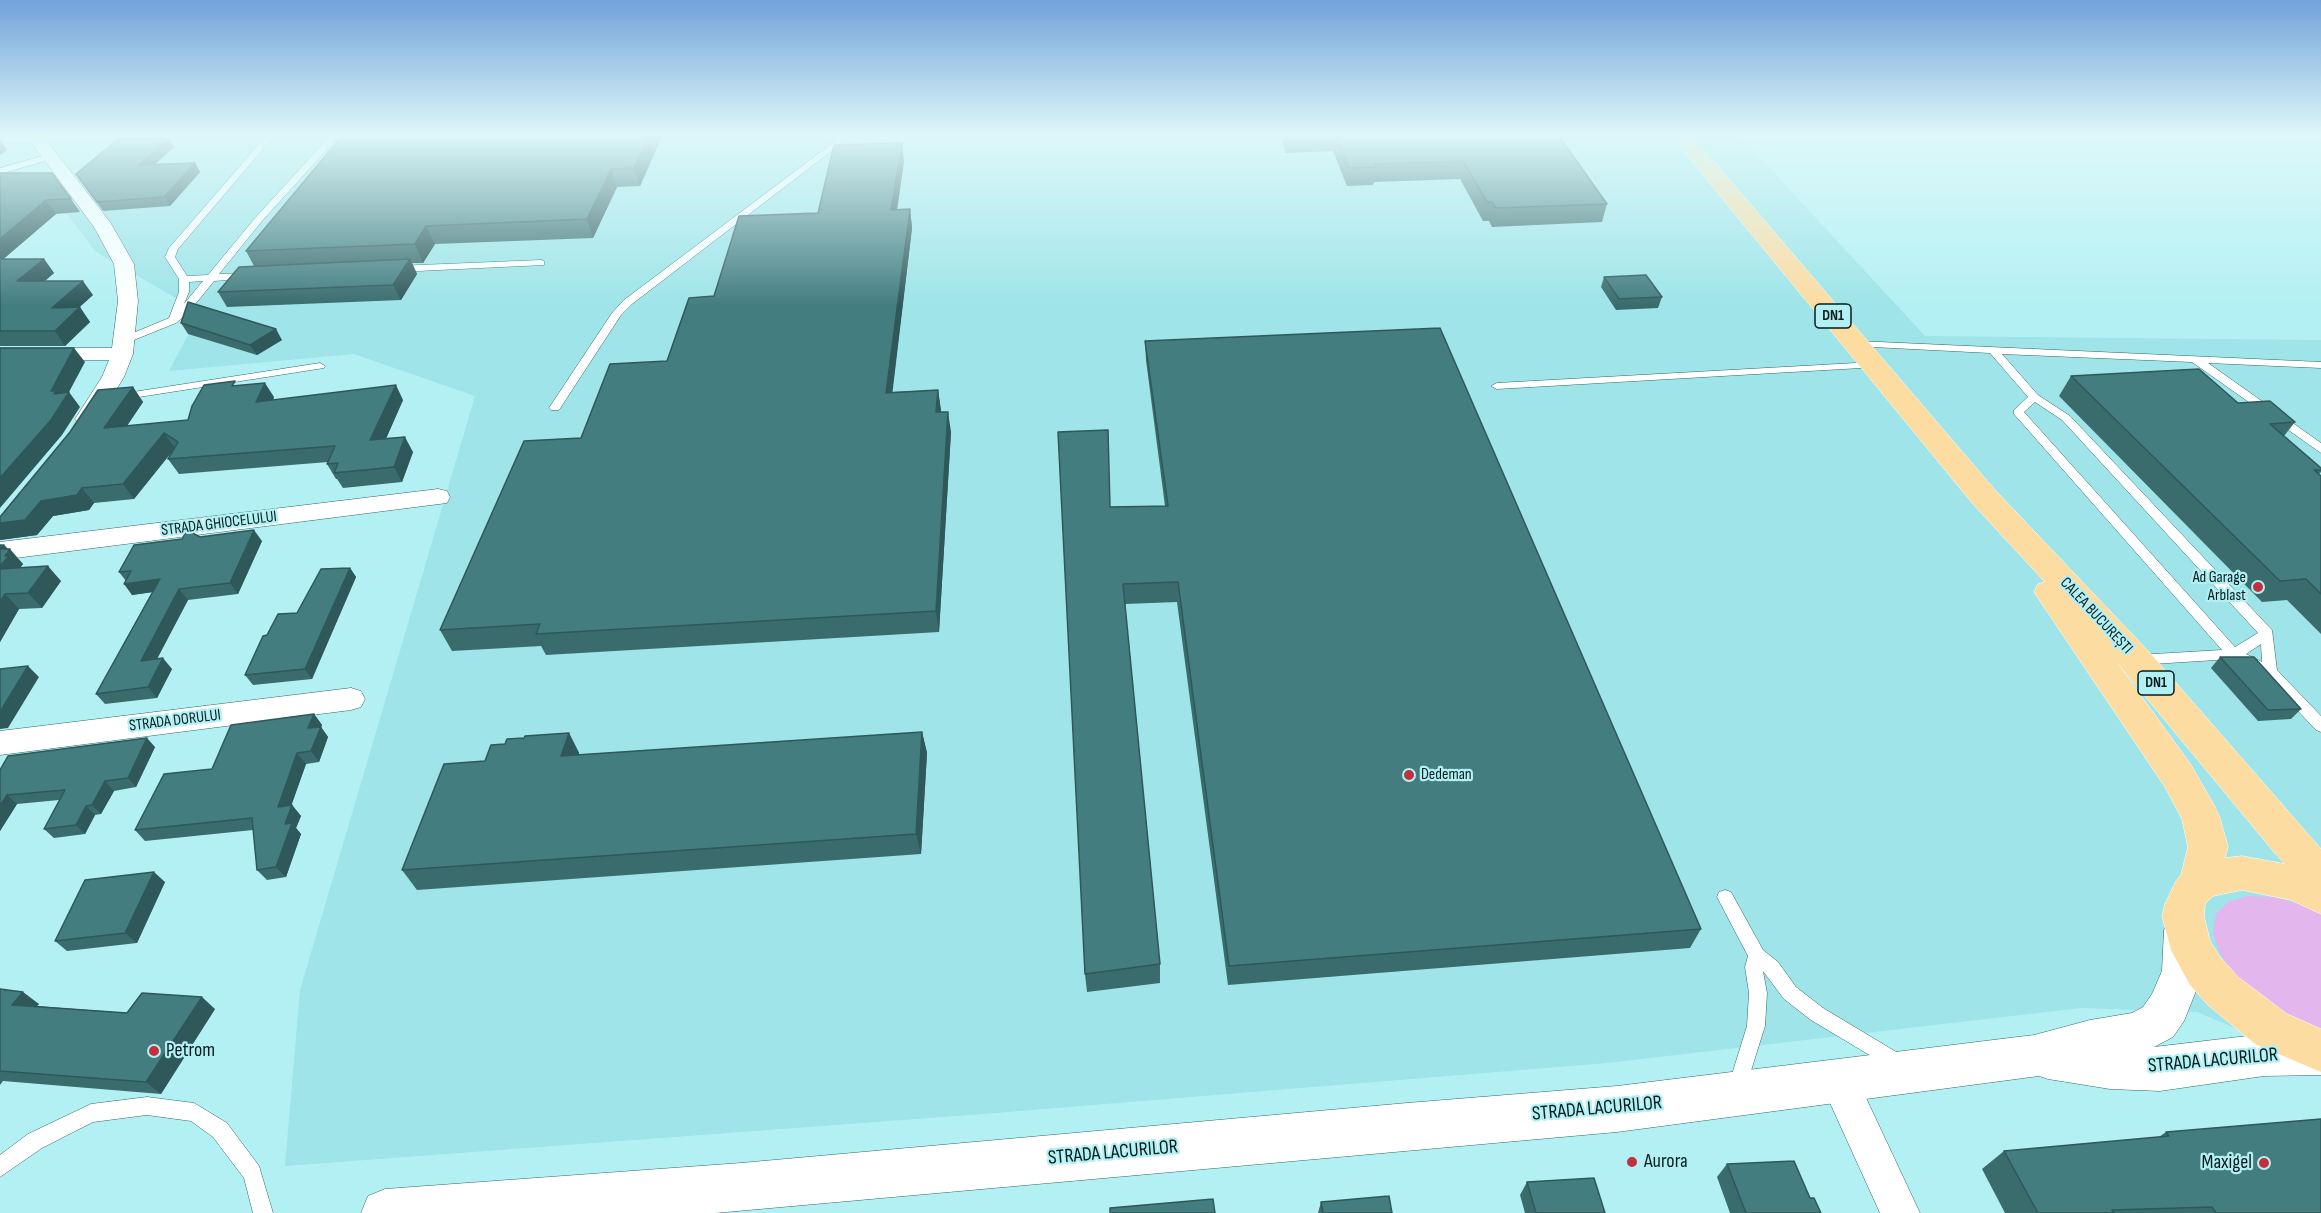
<!DOCTYPE html>
<html>
<head>
<meta charset="utf-8">
<style>
	body { margin:0 }
	canvas { display:block; background:#b3f0f3 }
</style>
</head>
<body>
<canvas width="2321" height="1213"></canvas>
<script>
const context = document.querySelector('canvas').getContext('2d');
context.lineJoin = 'round';
function fillPath(path, color) { context.fillStyle = color; context.fill(path, 'evenodd'); }
const shape = rows => new Path2D(rows.map(r => 'M' + r).join(''));
function trace(path, color, width, dash) { context.strokeStyle = color; context.lineWidth = width; context.lineCap = dash ? 'butt' : 'round'; context.setLineDash(dash || []); context.stroke(path); }
function drawText(font, color, halo, rows, align = 'center') {
  context.font = font + ' "Sofia Sans Condensed",sans-serif'; context.lineWidth = 4.5; context.setLineDash([]); context.textBaseline = 'middle'; context.strokeStyle = halo; context.fillStyle = color; for (const [text, x, y, turn = 0] of rows) {
    context.save(); context.translate(x, y); context.rotate((+turn || 0) * Math.PI / 180); context.textAlign = isNaN(turn) ? turn : align; if (halo) context.strokeText(text, 0, 0); context.fillText(text, 0, 0); context.restore();
  }
}
fillPath(shape([
	[123,136,1740,136,1925,336,2321,340,2321,1064,2197,1012,2081,1008,1607,1063,983,1114,285,1166,300,990,475,396,354,354,169,371,200,312,96,252,61,206,87,168]
]), '#9ee4e8');
fillPath(shape([
	[2248,896,2274,897,2303,905,2321,914,2321,1032,2290,1019,2236,977,2220,954,2213,933,2216,914,2228,902]
]), '#e4b6ee');
const lane = shape([
	[266,136,274,136,178,249,175,257,187,276,208,275,256,217,330,136,339,136,262,221,219,274,248,273,253,276,252,278,214,281,188,313,176,323,129,342,121,342,121,338,169,318,179,292,179,279,165,257,169,248,266,136],
	[203,281,184,304,189,292,189,282,203,281],
	[842,136,851,136,632,304,621,315,559,410,551,410,549,408,612,313,624,300,842,136],
	[49,154,53,157,52,159,0,174,0,168,49,154],
	[541,260,544,261,544,265,396,272,391,269,396,266,541,260],
	[1857,341,2321,362,2321,368,2208,363,2321,443,2321,453,2192,362,2002,354,2038,395,2070,416,2272,630,2277,670,2321,716,2321,732,2316,730,2265,676,2232,659,2137,665,2132,664,2130,660,2132,656,2137,655,2222,650,2014,414,2014,410,2028,397,1990,353,1853,346,1852,344,1857,341],
	[2035,402,2062,420,2258,633,2235,647,2024,412,2035,402],
	[2261,644,2262,662,2246,654,2261,644],
	[1874,362,1879,365,1878,367,1497,389,1491,386,1497,383,1874,362],
	[320,363,325,366,324,368,120,400,114,397,120,394,320,363],
	[1725,890,1731,892,1763,950,1778,962,1796,987,1823,1008,1903,1056,1906,1062,1903,1068,1897,1071,1891,1068,1811,1020,1784,999,1763,971,1767,993,1765,1026,1744,1093,1737,1096,1730,1093,1728,1087,1747,1026,1749,993,1745,967,1748,956,1717,897,1719,892,1725,890],
	[147,1097,194,1103,227,1123,259,1166,273,1213,253,1213,244,1178,213,1137,191,1121,147,1115,93,1122,42,1148,0,1177,0,1155,28,1134,91,1104,147,1097]
]);
const street = shape([
	[0,136,43,136,110,222,134,264,138,301,133,354,124,377,95,424,87,426,79,424,75,419,102,377,109,360,0,360,0,348,112,348,118,301,114,264,94,227,31,142,0,142,0,136],
	[438,489,447,491,450,497,447,503,0,560,0,542,438,489],
	[351,688,361,691,365,699,361,707,351,710,0,755,0,731,351,688],
	[1839,1063,1852,1068,1920,1213,1880,1213,1820,1081,1826,1068,1839,1063]
]);
const secondary = shape([
	[2185,912,2200,917,2206,930,2204,971,2184,1021,2173,1037,2154,1047,2264,1034,2321,1033,2321,1075,2264,1076,2160,1091,2110,1089,2048,1079,2039,1076,1617,1132,715,1213,361,1213,368,1196,385,1189,741,1163,1407,1103,1617,1086,2034,1035,2090,1020,2132,1013,2143,1007,2152,994,2162,971,2164,930,2170,917,2185,912]
]);
const primary = shape([
	[1671,136,1692,136,1995,490,2149,652,2321,849,2321,914,2291,900,2242,890,2213,896,2205,904,2204,916,2210,941,2220,957,2238,977,2287,1014,2321,1029,2321,1072,2255,1044,2208,1005,2190,985,2171,950,2162,916,2165,904,2176,881,2181,875,2188,847,2182,819,2165,787,2034,592,2038,584,2045,582,1973,504,1671,136],
	[2116,661,2274,852,2285,864,2242,856,2225,858,2228,847,2220,818,2215,807,2191,765,2116,661]
]);
trace(lane, '#2f6a6d', 1);
trace(street, '#2f6a6d', 1);
trace(secondary, '#2f6a6d', 1);
trace(primary, '#fff', 1);
fillPath(lane, '#fff');
fillPath(street, '#fff');
fillPath(secondary, '#fff');
fillPath(primary, '#fddca1');
fillPath(shape([
	[342,136,662,136,640,186,617,187,593,238,435,244,423,263,412,263,417,274,401,300,227,307,218,292,254,266,246,251],
	[1280,136,1559,136,1607,204,1602,222,1492,227,1489,221,1483,221,1460,179,1374,182,1373,185,1347,186,1333,151,1286,153],
	[169,138,174,147,154,165,195,163,200,172,170,206,103,211,76,174],
	[904,161,897,210,910,209,912,228,892,392,938,390,941,412,951,432,939,632,546,655,541,646,452,651,440,630,581,438,667,361,714,296,818,213],
	[0,173,71,199,80,212,56,214,3,259,44,259,54,273,45,281,93,295,79,307,90,322,65,346,0,346],
	[1604,277,1662,297,1658,308,1616,310,1601,287],
	[181,323,282,340,257,355,188,334],
	[1145,341,1701,929,1690,948,1228,985,1177,602,1125,604,1160,964,1160,983,1087,992,1085,974,1110,507,1165,506,1146,360],
	[2071,376,2295,422,2284,436,2321,468,2321,472,2319,474,2321,476,2321,634,2287,600,2262,602,2059,396],
	[237,386,274,397,273,400,403,400,386,438,413,452,402,482,343,488,337,479,336,479,327,464,328,462,179,474,168,459,174,449,134,499,94,503,89,510,53,516,37,535,0,540,0,517,133,387,143,402,127,426,188,420],
	[200,537,262,541,238,594,188,600,157,659,172,669,157,698,105,704,96,694,152,592,132,595,126,581,119,572],
	[0,545,4,545,23,564,20,568,61,581,42,608,19,609,0,642],
	[350,568,356,577,312,679,253,685,245,675,267,635,297,613],
	[2220,657,2301,709,2291,719,2258,721,2211,668],
	[314,714,322,725,321,727,328,737,319,762,306,764,291,805,292,805,301,816,296,828,301,834,286,877,267,880,257,870,253,830,145,841,135,830,212,769],
	[922,732,927,753,921,854,417,890,402,870,485,761,524,738,569,733,579,753,579,755],
	[155,747,136,787,114,791,101,814,95,815,85,834,54,838,44,829,59,800,17,804,0,831,0,770],
	[165,882,137,943,67,951,55,941],
	[0,989,39,1004,37,1006,127,1013,215,1009,161,1094,3,1081,0,1085],
	[2166,1132,2321,1213,2005,1213,1982,1169,2004,1151,2159,1137],
	[1727,1164,1810,1198,1821,1213,1730,1213,1717,1177],
	[1527,1182,1605,1213,1525,1213,1520,1195],
	[1321,1202,1392,1213,1318,1213]
]), '#3a6c6e');
fillPath(shape([
	[649,136,662,136,640,186,634,168],
	[169,138,174,147,144,174,139,165],
	[0,139,7,150,0,155],
	[902,143,904,161,894,229,891,210],
	[195,163,200,172,170,206,164,197],
	[611,169,617,187,593,238,587,219],
	[46,200,56,214,0,262,0,239],
	[910,209,912,228,890,413,886,393],
	[426,226,435,244,423,263,415,244],
	[44,259,54,273,28,295,17,281],
	[410,259,417,274,401,300,393,285],
	[83,281,93,295,63,322,52,308],
	[80,307,90,322,65,346,55,331],
	[276,329,282,340,257,355,250,345],
	[74,348,85,362,69,392,80,407,62,435,0,508,0,478,51,391],
	[265,383,274,397,265,417,256,402],
	[396,385,403,400,379,455,370,440],
	[133,387,143,402,115,443,104,428],
	[938,390,941,410,939,433,936,412],
	[948,412,951,432,939,632,936,611],
	[164,433,175,448,134,499,123,484],
	[405,437,413,452,402,482,394,467],
	[82,488,94,503,89,510,53,516,37,535,0,540,0,523,41,501],
	[254,530,262,541,238,594,230,583],
	[4,545,9,550,10,549,23,564,20,568,0,573,0,549],
	[48,566,61,581,42,608,28,593],
	[350,568,356,577,312,679,305,669],
	[160,579,168,590,132,595,124,584],
	[179,589,188,600,150,672,141,661],
	[5,594,19,609,0,642,0,602],
	[163,658,172,669,157,698,148,687],
	[28,666,39,677,8,728,0,729,0,712],
	[314,714,322,725,321,727,328,737,319,762,311,751,308,728],
	[922,732,927,753,921,854,916,834],
	[569,733,579,753,572,777,561,756],
	[147,738,155,747,136,787,128,778],
	[297,753,306,764,287,818,278,807],
	[105,781,114,791,101,814,92,805],
	[7,795,17,804,0,831,0,806],
	[292,805,301,816,296,828,301,834,286,877,276,867,285,824],
	[86,806,95,815,85,834,76,825],
	[154,872,165,882,137,943,125,933],
	[23,992,39,1004,28,1017,12,1005],
	[202,997,215,1009,161,1094,146,1082]
]), '#2f585a');
const building = shape([
	[342,136,649,136,634,168,611,169,587,219,426,226,415,244,246,251,342,136],
	[1336,136,1559,136,1607,204,1496,208,1492,202,1487,202,1463,161,1374,164,1376,167,1349,168,1336,136],
	[169,138,139,165,195,163,164,197,97,202,76,174,118,139,169,138],
	[902,143,891,210,910,209,886,393,938,390,936,412,948,412,936,611,536,634,540,624,440,630,524,441,581,438,610,364,667,361,689,298,714,296,739,216,818,213,834,145,902,143],
	[0,173,52,173,71,199,46,200,0,239,0,173],
	[0,259,44,259,17,281,83,281,52,308,80,307,55,331,0,331,0,259],
	[410,259,393,285,218,292,239,267,410,259],
	[1646,275,1662,297,1619,299,1604,277,1646,275],
	[188,302,276,329,250,345,181,323,188,302],
	[1440,328,1701,929,1229,966,1178,582,1123,584,1160,964,1085,974,1058,432,1108,430,1110,507,1168,506,1145,341,1440,328],
	[0,348,74,348,51,391,56,391,54,394,69,392,51,420,0,478,0,348],
	[2199,369,2238,403,2270,401,2295,422,2270,424,2321,468,2321,470,2314,470,2321,476,2321,594,2306,579,2280,581,2071,376,2199,369],
	[235,381,232,386,265,383,256,402,396,385,370,440,405,437,394,467,334,473,338,463,327,464,335,446,168,459,178,442,164,433,123,484,82,488,77,495,41,501,25,520,0,523,0,517,70,432,98,390,133,387,104,428,188,420,192,406,204,385,235,381],
	[187,530,200,537,254,530,230,583,179,589,141,661,163,658,148,687,96,694,160,579,124,584,131,571,119,572,134,545,182,539,187,530],
	[0,545,4,545,0,549,10,549,5,556,9,556,0,566,0,545],
	[48,566,28,593,5,594,0,602,0,569,48,566],
	[350,568,305,669,245,675,263,636,267,635,278,614,297,613,321,569,350,568],
	[2220,657,2254,657,2301,709,2268,710,2220,657],
	[28,666,0,712,0,669,28,666],
	[314,714,308,728,321,727,311,751,297,753,278,807,292,805,285,824,292,823,276,867,257,870,252,818,135,830,164,774,212,769,231,725,314,714],
	[922,732,916,834,402,870,444,764,485,761,491,745,505,744,507,739,524,738,525,736,569,733,561,756,922,732],
	[147,738,128,778,105,781,92,805,86,806,76,825,44,829,65,790,7,795,0,806,0,770,8,756,147,738],
	[154,872,125,933,55,941,85,880,154,872],
	[0,989,23,992,12,1005,127,1013,142,993,202,997,146,1082,0,1071,0,989],
	[2321,1119,2321,1213,2216,1213,2212,1207,2112,1210,2114,1213,2038,1213,2004,1151,2169,1136,2166,1132,2321,1119],
	[1794,1161,1810,1198,1814,1198,1821,1213,1746,1213,1727,1164,1794,1161],
	[1594,1178,1605,1213,1536,1213,1527,1182,1594,1178],
	[1389,1196,1392,1213,1323,1213,1321,1202,1389,1196],
	[1213,1199,1215,1213,1110,1213,1110,1208,1213,1199]
]);
fillPath(building, '#437d80');
trace(building, '#2f585a', 1.5);
const sky = context.createLinearGradient(0, 0, 0, 306);
sky.addColorStop(0, '#72a2d9');
sky.addColorStop(0.44, '#ddf8fa');
sky.addColorStop(1, '#ddf8fa00');
context.fillStyle = sky;
context.fillRect(0, 0, 2321, 306);
for (const [x, y, r, color] of [
	[2258,587,6,"#c0303e"],
	[1409,775,6,"#c0303e"],
	[154,1051,6,"#c0303e"],
	[1632,1162,6,"#c0303e"],
	[2264,1163,6,"#c0303e"]
]) { const dot = new Path2D(); dot.arc(x, y, r, 0, 2 * Math.PI); context.fillStyle = color; context.fill(dot); trace(dot, '#b3f0f3', 2); }
for (const [x, y, w] of [
	[1833,316,36],
	[2156,683,36]
]) { const box = new Path2D(); box.roundRect(x - w / 2, y - 12, w, 24, 4.5); context.fillStyle = '#b3f0f3'; context.fill(box); trace(box, '#041c1e', 1.5); }
drawText('bold 15px', '#041c1e', null, [
	["DN1",1833,316],
	["DN1",2156,683]
]);
drawText('16px', '#041c1e', '#b3f0f3', [
	["STRADA GHIOCELULUI",219,524,-7],
	["CALEA BUCUREȘTI",2096,616,47],
	["STRADA DORULUI",175,721,-7]
]);
drawText('16px', '#041c1e', '#b3f0f3', [
	["Ad Garage",2246,578],
	["Arblast",2246,596],
	["Dedeman",1421,775,"left"]
], 'right');
drawText('20px', '#041c1e', '#b3f0f3', [
	["Petrom",166,1051],
	["Aurora",1644,1162],
	["Maxigel",2252,1163,"right"]
], 'left');
drawText('20px', '#041c1e', '#b3f0f3', [
	["STRADA LACURILOR",2213,1061,-5],
	["STRADA LACURILOR",1597,1109,-5],
	["STRADA LACURILOR",1113,1153,-5]
]);
</script>
</body>
</html>
